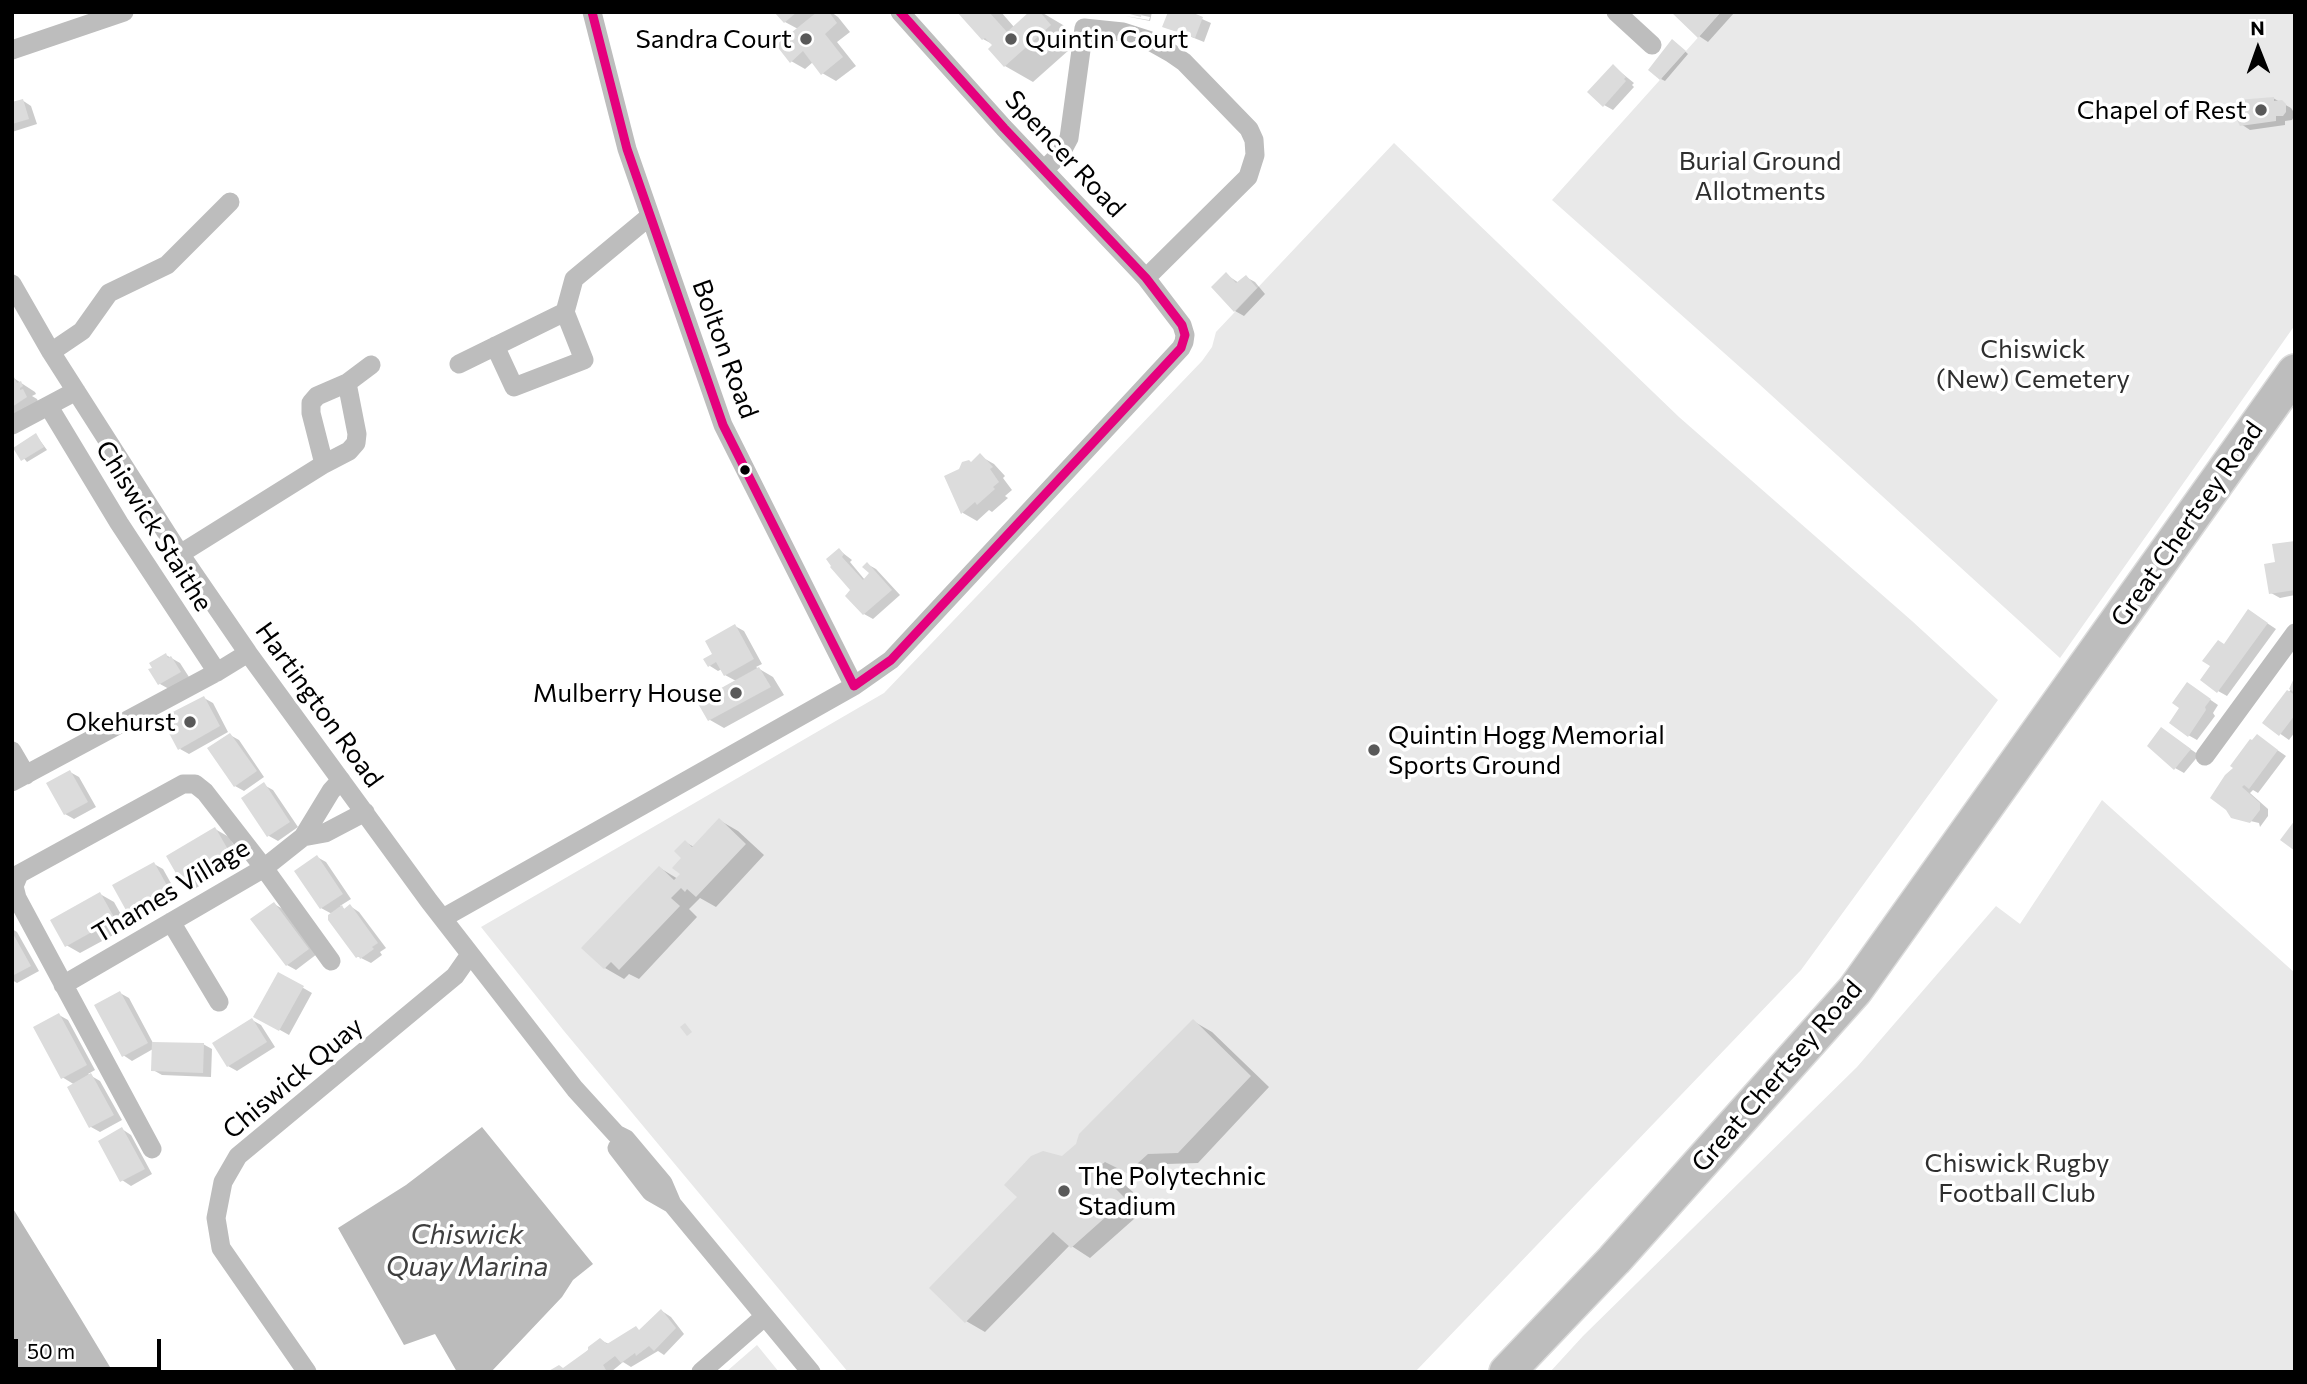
<!DOCTYPE html>
<html>
<head>
<meta charset="utf-8">
<style>
	body { margin:0 }
	#map { position:relative; width:2307px; height:1384px; overflow:hidden; background:#fff; font-family:Commissioner,sans-serif }
	canvas { display:block }
	.frame { position:absolute; inset:0; border:14px solid #000; pointer-events:none }
	.north { position:absolute; left:2223px; top:14px; width:70px; height:70px; -webkit-text-stroke:5px #fff; paint-order:stroke; rotate:359deg; font-size:19px; font-weight:700; line-height:28px; text-align:center; color:#000 }
	.north::after { content:''; display:block; margin:auto; width:24px; height:32px; background:#000; clip-path:polygon(50% 0,100% 100%,50% 72%,0 100%) }
	.scale { position:absolute; left:14px; top:1339px; width:147px; height:32px; box-sizing:border-box; border:4px solid #000; border-top:0; padding-left:9px; font-size:21px; line-height:24px; white-space:nowrap; color:#000; -webkit-text-stroke:5px #fff; paint-order:stroke }
</style>
</head>
<body>
<div id="map">
<canvas width="2307" height="1384"></canvas>
<div class="frame"></div>
<div class="north">N</div>
<div class="scale">50 m</div>
</div>
<script>
const context = document.querySelector('canvas').getContext('2d');
context.lineJoin = 'round';
function fillPath(path, color) { context.fillStyle = color; context.fill(path, 'evenodd'); }
const shape = rows => new Path2D(rows.map(r => 'M' + r).join(''));
function trace(path, color, width, dash) { context.strokeStyle = color; context.lineWidth = width; context.lineCap = dash ? 'butt' : 'round'; context.setLineDash(dash || []); context.stroke(path); }
function drawText(font, color, halo, rows, align = 'center') {
  context.font = font + ' Commissioner,sans-serif'; context.lineWidth = 7; context.setLineDash([]); context.textBaseline = 'middle'; context.strokeStyle = halo; context.fillStyle = color; for (const [text, x, y, turn = 0] of rows) {
    context.save(); context.translate(x, y); context.rotate((+turn || 0) * Math.PI / 180); context.textAlign = isNaN(turn) ? turn : align; if (halo) context.strokeText(text, 0, 0); context.fillText(text, 0, 0); context.restore();
  }
}
fillPath(shape([
	[1721,12,2295,12,2295,325,2060,658,1759,384,1552,200],
	[1394,143,1679,417,1912,621,1998,700,1801,970,1415,1372,848,1372,564,1031,481,927,884,693,1202,361,1212,347,1216,332],
	[2102,800,2295,973,2295,1372,1550,1372,1583,1336,1857,1067,1996,906,2020,924],
	[757,1345,779,1372,726,1372]
]), '#e9e9e9');
fillPath(shape([
	[482,1127,593,1264,573,1280,562,1297,491,1372,457,1372,435,1334,404,1345,338,1228,406,1185],
	[12,1207,78,1314,113,1372,12,1372]
]), '#bbb');
fillPath(shape([
	[777,12,831,12,838,17,850,32,837,42,856,66,836,81,822,73,813,62,805,69,791,61,798,29,785,22],
	[959,12,1001,12,1014,27,1032,12,1041,12,1063,25,1078,42,1033,82,1005,66,994,45,983,39],
	[1125,12,1152,12,1150,21,1125,16,1149,20,1150,17],
	[1186,12,1211,23,1204,42,1164,26],
	[1675,12,1733,12,1734,13,1708,42,1699,36],
	[1676,43,1688,54,1665,81,1661,79],
	[1613,66,1634,83,1632,85,1634,87,1613,110,1604,105],
	[2273,98,2291,108,2295,114,2292,120,2285,121,2285,125,2250,130,2241,124],
	[22,100,31,106,37,124,12,132,12,104],
	[1227,275,1239,283,1246,277,1255,282,1265,294,1244,316,1235,311,1213,287],
	[12,377,35,392,36,394,32,396,37,399,40,406,12,420],
	[36,435,47,450,27,462,15,448],
	[980,456,994,464,1005,476,1003,478,1012,490,1005,496,1008,498,992,512,989,510,977,521,963,513,947,477,972,464],
	[2295,543,2295,595,2280,598,2271,593,2277,564],
	[839,550,852,560,850,562,865,580,872,573,867,564,876,569,900,595,873,619,864,614,853,590],
	[2258,617,2276,629,2227,696,2218,691,2225,646],
	[735,626,744,631,762,664,756,667,773,677,784,695,724,728,710,720,695,696,701,692,709,697,736,681,725,675,722,669,718,671,710,666,706,660,715,655],
	[166,655,180,663,189,677,169,689,160,684],
	[2295,684,2295,732,2289,740,2265,723],
	[2196,690,2218,705,2213,713,2215,716,2197,740,2188,735],
	[204,698,213,703,228,732,189,754,180,749],
	[230,735,239,740,264,777,244,791,235,786],
	[2170,735,2199,755,2184,773,2175,768],
	[2257,736,2286,756,2258,793,2253,790,2250,793,2268,809,2268,816,2260,827,2259,823,2233,817,2236,768],
	[70,772,79,777,96,807,74,819,65,814],
	[264,785,273,790,298,827,278,841,269,836],
	[719,820,738,831,764,855,716,907,700,898,689,909,697,917,639,979,629,974,624,979,605,968,660,868,678,879,682,874,685,842,694,847],
	[215,829,229,837,243,861,196,888,182,880],
	[317,857,326,862,351,899,340,906,346,910,350,906,359,912,386,948,380,952,382,955,371,963,357,956,332,914,321,908],
	[154,864,163,869,177,894,138,916,129,911],
	[100,894,114,902,128,927,80,953,66,945],
	[274,904,283,909,317,954,296,970,287,965],
	[12,929,17,932,39,971,17,983,12,980],
	[279,974,312,993,289,1035,255,1016],
	[120,993,129,998,153,1043,203,1044,212,1049,211,1077,162,1075,153,1070,153,1049,132,1061,123,1055],
	[59,1015,68,1020,95,1070,88,1074,100,1081,122,1120,100,1132,91,1127,75,1085,62,1077],
	[252,1020,261,1025,275,1047,237,1071,228,1066],
	[1193,1021,1212,1032,1269,1087,1198,1163,1167,1164,1147,1183,1124,1171,1117,1178,1133,1192,1130,1197,1143,1211,1090,1258,1070,1245,985,1332,966,1321,1062,1158,1077,1145],
	[122,1129,131,1135,152,1174,131,1186,122,1180],
	[662,1311,671,1317,684,1334,664,1355,658,1351,631,1367,623,1362,611,1372,552,1372,565,1370,600,1340,609,1344,640,1331]
]), '#0003');
fillPath(shape([
	[774,12,797,12,784,23],
	[817,12,829,12,837,23,825,34,843,57,821,75,803,51,790,63,776,45],
	[957,12,989,12,1007,32,1029,12,1040,12,1051,25,1004,67,988,49,992,45,985,38,982,40],
	[1122,12,1142,12,1141,17],
	[1168,12,1191,12,1203,17,1195,38,1162,27],
	[1671,12,1721,12,1698,38],
	[1672,39,1686,51,1660,80,1648,70],
	[1613,64,1626,77,1624,79,1626,81,1603,107,1587,92],
	[2274,97,2274,101,2282,100,2286,104,2286,112,2283,116,2276,116,2276,121,2240,126,2236,118,2237,100],
	[23,99,29,119,12,124,12,102],
	[1226,272,1236,283,1246,275,1257,288,1234,312,1211,287],
	[12,373,17,383,21,381,23,386,20,388,20,390,23,389,27,397,12,407],
	[36,433,44,447,21,461,13,448],
	[980,453,993,467,990,469,999,482,993,487,995,489,977,505,975,502,961,514,944,476,959,469,962,462,969,460,971,462],
	[2295,541,2295,590,2269,594,2264,564,2275,562,2272,544],
	[839,548,844,554,842,557,863,580,869,573,862,567,867,562,892,590,863,615,845,596,850,590,830,567,831,566,826,559],
	[2248,609,2268,623,2217,693,2200,680,2210,666,2202,661,2218,640,2224,644],
	[735,624,754,659,724,676,716,662,708,667,703,659,712,654,705,641],
	[166,653,168,658,171,656,181,672,158,685,148,669,152,668,149,663],
	[759,667,771,687,708,721,693,695,702,690,705,697],
	[2295,676,2295,693,2289,689],
	[2187,682,2211,699,2205,707,2206,710,2188,737,2169,723,2179,708,2172,703],
	[2287,690,2295,695,2295,715,2279,736,2262,723],
	[204,696,220,726,178,750,161,718],
	[2161,727,2191,749,2174,770,2147,746],
	[230,733,257,771,234,787,207,748],
	[2257,734,2278,750,2249,789,2244,785,2242,787,2260,803,2260,810,2250,823,2231,818,2226,810,2210,798,2225,775,2233,768,2230,766,2250,739,2252,740],
	[70,770,88,802,64,815,46,783],
	[264,782,290,822,267,837,241,798],
	[719,818,746,844,696,897,687,889,685,892,681,888,671,898,680,906,619,970,611,962,604,969,581,948,659,866,674,880,680,874,672,868,681,858,674,851,685,840,692,847],
	[2295,820,2295,851,2280,840],
	[215,827,230,853,181,882,166,856],
	[317,855,343,894,320,909,294,871],
	[154,862,169,889,127,912,112,885],
	[100,892,115,919,65,947,50,920],
	[274,902,309,949,286,966,250,919],
	[350,904,378,943,372,947,374,949,360,959,359,956,356,958,328,920,328,915,342,905,344,909],
	[12,932,31,966,12,976],
	[278,972,304,986,279,1031,253,1017],
	[120,991,148,1043,122,1057,94,1005],
	[59,1013,87,1065,61,1079,33,1027],
	[252,1018,267,1042,227,1067,212,1043],
	[1193,1019,1251,1076,1178,1153,1148,1154,1127,1173,1105,1162,1100,1166,1115,1180,1112,1185,1126,1199,1071,1248,1053,1232,965,1323,929,1288,1017,1197,1004,1185,1031,1156,1043,1151,1062,1156,1076,1144,1079,1134],
	[685,1023,692,1032,687,1036,680,1027],
	[152,1042,204,1043,203,1073,151,1071],
	[91,1073,114,1115,89,1128,67,1087],
	[122,1127,145,1169,120,1182,98,1141],
	[661,1309,676,1328,654,1351,649,1346,636,1356,635,1353,621,1363,615,1356,603,1365,606,1370,603,1372,547,1372,559,1365,563,1368,588,1350,588,1347,600,1338,607,1344,636,1326,639,1330]
]), '#dcdcdc');
const highway = shape([
	[1507,1372,1614,1260,1855,990,2295,372]
]);
trace(highway, '#dbdbdb', 38);
trace(shape([
	[592,12,627,149,723,425,854,686],
	[1616,12,1652,45],
	[12,50,124,12],
	[1044,170,1061,153,1069,138,1084,28,1123,32,1148,40,1171,53,1184,62,1249,129,1254,140,1255,155,1248,177,1146,278],
	[12,284,51,352,180,554,248,653,429,901,575,1089,616,1134,626,1139,663,1183,672,1204,811,1372],
	[495,346,514,387,584,360,565,312],
	[51,352,82,331,109,293,167,265,230,202],
	[459,364,565,312,574,279,650,216],
	[347,383,357,434,356,443,349,451,324,464,311,413,311,403,317,396,347,383],
	[347,383,371,365],
	[49,407,119,523,217,672],
	[12,425,76,391],
	[180,554,324,464],
	[12,751,26,775],
	[2205,756,2295,633],
	[341,780,331,791,303,837,325,833,365,812],
	[12,782,217,672,248,653],
	[443,918,854,686,891,660,1181,348,1184,342,1185,335,1182,325,1146,278,1004,128,900,12],
	[171,922,219,1002],
	[63,985,264,868,303,837],
	[617,1148,651,1192,672,1204],
	[152,1149,17,898,14,886,19,874,183,784,195,784,205,792,264,868,331,961],
	[307,1372,221,1248,216,1218,223,1182,238,1156,455,976,469,956],
	[701,1372,764,1317]
]), '#bdbdbd', 19);
trace(highway, '#bdbdbd', 35);
trace(shape([
	[592,12,627,149,723,425,854,686,891,660,1181,348,1185,335,1182,325,1146,278,1004,128,900,12]
]), '#e5007d', 9);
for (const [x, y, r, color] of [
	[806,39,7,"#595959"],
	[1011,39,7,"#595959"],
	[2261,110,7,"#595959"],
	[745,470,6,"#000"],
	[736,693,7,"#595959"],
	[190,722,7,"#595959"],
	[1374,750,7,"#595959"],
	[1064,1191,7,"#595959"]
]) { const dot = new Path2D(); dot.arc(x, y, r, 0, 2 * Math.PI); context.fillStyle = color; context.fill(dot); trace(dot, '#fff', 2.5); }
drawText('26px', '#000', '#fff', [
	["Sandra Court",792,39],
	["Quintin Court",1025,39,"left"],
	["Chapel of Rest",2247,110],
	["Mulberry House",722,693],
	["Okehurst",176,722],
	["Quintin Hogg Memorial",1388,735,"left"],
	["Sports Ground",1388,765,"left"],
	["The Polytechnic",1078,1176,"left"],
	["Stadium",1078,1206,"left"]
], 'right');
drawText('26px', '#000', '#fff', [
	["Spencer Road",1065,154,47],
	["Bolton Road",725,349,70],
	["Great Chertsey Road",2187,524,-55],
	["Chiswick Staithe",154,526,58],
	["Hartington Road",319,705,54],
	["Thames Village",171,891,-31],
	["Great Chertsey Road",1777,1076,-49],
	["Chiswick Quay",293,1078,-40]
]);
drawText('26px', '#2e2e2e', '#fff', [
	["Burial Ground",1760,161],
	["Allotments",1760,191],
	["Chiswick",2033,349],
	["(New) Cemetery",2033,379],
	["Chiswick Rugby",2017,1163],
	["Football Club",2017,1193]
]);
drawText('italic 28px', '#3f3f3f', '#fff', [
	["Chiswick",467,1235],
	["Quay Marina",467,1267]
]);
</script>
</body>
</html>
